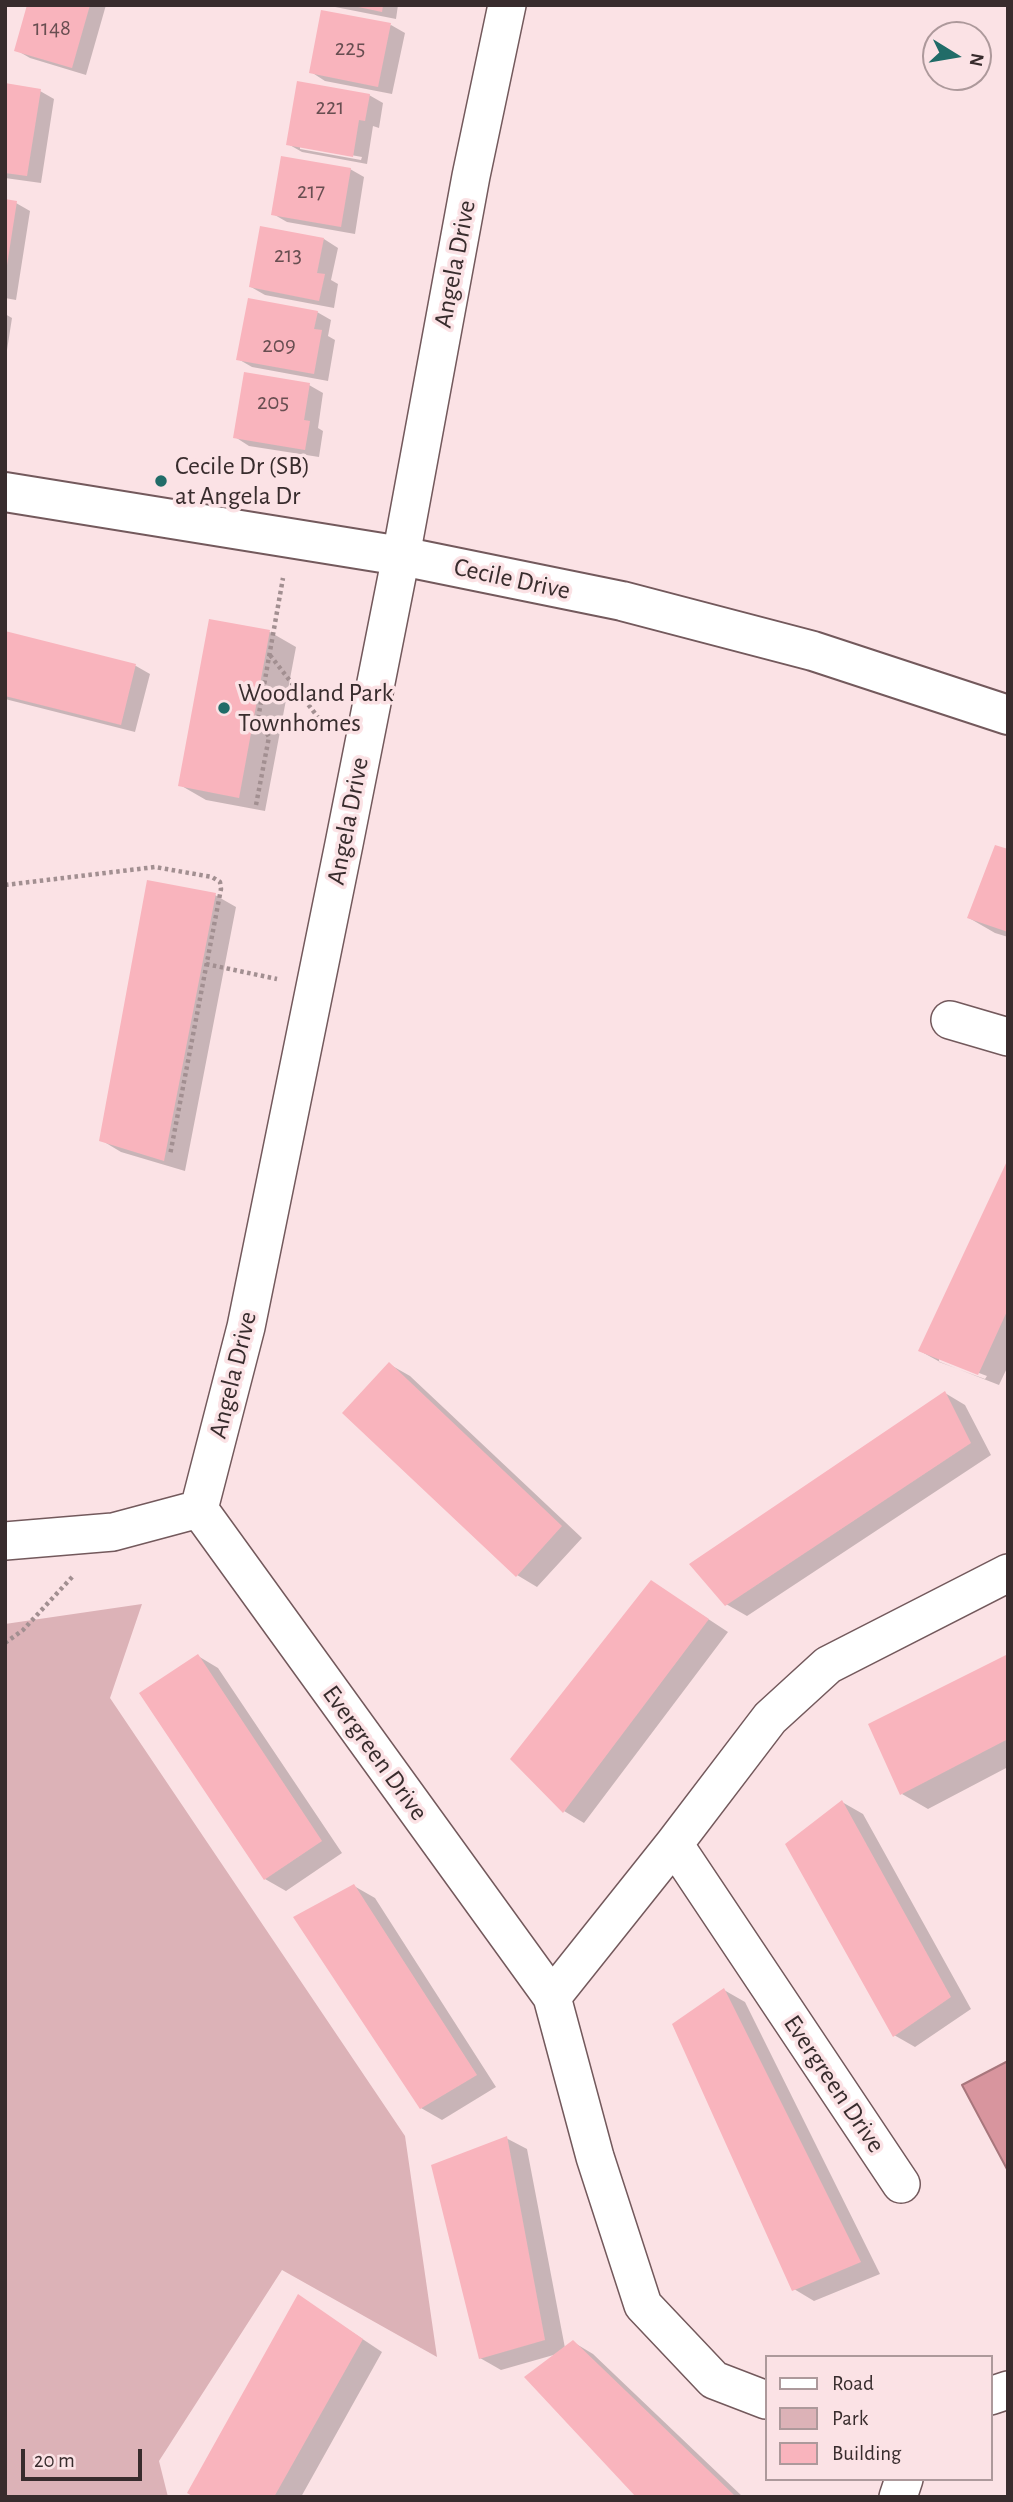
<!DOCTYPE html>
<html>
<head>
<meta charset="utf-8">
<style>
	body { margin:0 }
	#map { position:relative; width:1013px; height:2502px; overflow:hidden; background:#fbe2e5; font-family:"Alegreya Sans",sans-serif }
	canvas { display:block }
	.frame { position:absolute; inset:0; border:7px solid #382c2d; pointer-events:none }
	.legend { position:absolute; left:765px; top:2355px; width:228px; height:126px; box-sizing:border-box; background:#fbe2e5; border:2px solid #ad999b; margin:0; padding:9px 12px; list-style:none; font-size:21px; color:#382c2d }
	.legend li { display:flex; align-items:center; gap:14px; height:35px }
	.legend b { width:35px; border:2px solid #ad999b }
	.north { position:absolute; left:922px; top:21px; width:70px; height:70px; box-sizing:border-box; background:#fbe2e5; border:2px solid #ad999b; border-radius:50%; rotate:101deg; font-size:19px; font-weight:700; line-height:28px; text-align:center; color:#382c2d }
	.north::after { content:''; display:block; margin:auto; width:24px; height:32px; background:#216c68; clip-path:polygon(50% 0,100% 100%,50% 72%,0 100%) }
	.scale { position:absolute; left:21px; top:2449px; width:121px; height:32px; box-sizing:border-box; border:4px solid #382c2d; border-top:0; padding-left:9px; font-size:21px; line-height:24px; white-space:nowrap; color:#382c2d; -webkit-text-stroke:5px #fbe2e5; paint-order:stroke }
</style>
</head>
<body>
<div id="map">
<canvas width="1013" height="2502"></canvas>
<div class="frame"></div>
<ul class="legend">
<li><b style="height:9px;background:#fff"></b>Road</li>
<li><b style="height:19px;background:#dcb2b7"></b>Park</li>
<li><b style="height:19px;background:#f9b4bd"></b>Building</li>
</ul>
<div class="north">N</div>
<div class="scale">20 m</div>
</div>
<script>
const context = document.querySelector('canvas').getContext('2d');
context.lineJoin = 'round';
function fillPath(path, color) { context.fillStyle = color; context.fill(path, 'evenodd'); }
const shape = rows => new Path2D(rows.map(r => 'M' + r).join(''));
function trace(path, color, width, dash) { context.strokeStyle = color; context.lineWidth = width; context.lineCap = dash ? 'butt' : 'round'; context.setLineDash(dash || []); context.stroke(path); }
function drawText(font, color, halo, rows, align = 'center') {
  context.font = font + ' "Alegreya Sans",sans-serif'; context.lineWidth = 7; context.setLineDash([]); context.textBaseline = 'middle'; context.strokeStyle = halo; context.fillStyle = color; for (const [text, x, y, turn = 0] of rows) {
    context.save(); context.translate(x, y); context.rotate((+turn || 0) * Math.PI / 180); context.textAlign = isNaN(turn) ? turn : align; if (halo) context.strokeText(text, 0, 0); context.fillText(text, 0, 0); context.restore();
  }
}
fillPath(shape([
	[142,1604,110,1698,405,2136,437,2357,282,2270,159,2461,168,2497,5,2497,5,1624]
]), '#dcb2b7');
const water = shape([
	[1008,2061,1008,2171,962,2085,1008,2061]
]);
fillPath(water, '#d8959e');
trace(water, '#a8767c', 2);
fillPath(shape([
	[29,5,106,5,86,75,30,58,16,50],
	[325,5,398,5,396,19],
	[391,25,405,33,392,94,325,81,311,72],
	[5,85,40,91,54,99,41,183,5,178],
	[369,95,383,103,379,128,373,126,367,164,302,152,288,144],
	[300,146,362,157,361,160,300,149],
	[350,169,364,177,355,234,287,222,273,214],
	[5,201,16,203,30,211,16,300,5,298],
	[324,239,338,248,331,280,338,284,334,308,265,295,251,287],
	[317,312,331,320,328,336,335,340,328,381,252,367,238,359],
	[5,314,12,318,5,363],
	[309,385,323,393,318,428,323,431,319,457,249,446,235,437],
	[211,621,270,632,296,647,265,811,206,800,180,785],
	[5,633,136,666,150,674,135,732,5,699],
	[1008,851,1008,937,995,933,969,918],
	[215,895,236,907,185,1171,121,1152,101,1140],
	[1008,1163,1008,1366,999,1385,940,1362,920,1351],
	[939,1358,987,1376,985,1379,939,1362],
	[389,1364,410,1376,582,1538,537,1587,517,1575],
	[945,1393,965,1405,991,1455,747,1616,726,1604],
	[652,1582,728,1632,584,1823,564,1811],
	[198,1656,218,1668,342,1853,286,1891,265,1879,141,1693],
	[1008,1656,1008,1767,928,1809,902,1794],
	[842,1802,863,1814,971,2009,915,2047,894,2035],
	[354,1886,375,1898,496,2087,442,2120,421,2108],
	[724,1990,745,2002,880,2274,814,2301,794,2289],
	[506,2138,527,2149,565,2348,573,2342,593,2354,743,2497,638,2497,557,2354,501,2370,480,2358],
	[298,2296,382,2352,301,2497,197,2497]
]), '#0003');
fillPath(shape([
	[27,5,90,5,72,68,14,51],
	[349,5,383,5,382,12],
	[321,10,391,23,378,87,309,73],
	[297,81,370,94,365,121,359,120,353,157,286,145],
	[5,83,41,89,27,176,5,173],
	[281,156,351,168,341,227,271,215],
	[5,199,17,201,7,265,5,265],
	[260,226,324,238,317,273,325,274,319,301,249,287],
	[248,298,318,311,314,329,322,330,314,374,236,360],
	[244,372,310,383,304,420,310,421,305,450,233,438],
	[209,619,270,630,239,798,178,786],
	[5,631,136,664,121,725,5,696],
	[995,845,1008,849,1008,932,967,918],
	[147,880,216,893,164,1161,99,1141],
	[1008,1159,1008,1309,978,1375,918,1351],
	[389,1362,562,1526,516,1577,342,1413],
	[945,1391,971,1443,725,1606,689,1564],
	[651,1580,709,1619,563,1813,510,1759],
	[198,1654,322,1841,264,1880,139,1693],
	[1008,1654,1008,1739,900,1795,868,1724],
	[842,1800,951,1997,893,2037,785,1844],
	[354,1884,477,2075,420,2109,293,1917],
	[724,1988,861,2262,792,2291,672,2024],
	[507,2136,545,2340,479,2359,431,2165],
	[298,2294,363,2339,274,2497,194,2497,187,2493],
	[573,2340,734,2495,733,2497,636,2497,524,2377]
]), '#f9b4bd');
const street = shape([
	[950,1020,1008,1037],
	[199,1509,246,1327,344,844,401,556,471,176,507,5],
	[199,1509,552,1997,595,2157,643,2305,714,2380,766,2400],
	[5,1541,113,1532,199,1509],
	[674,1844,901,2184],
	[552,1997,674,1844,770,1718,828,1665,1008,1573],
	[990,2396,1008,2390],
	[898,2497,904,2479]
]);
const secondary = shape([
	[5,492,401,556,622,601,813,651,1008,715]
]);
trace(street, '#73595c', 40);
trace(secondary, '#73595c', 42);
trace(shape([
	[270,655,327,729],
	[256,805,269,737,258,719,283,578],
	[5,885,155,867,212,877,220,882,221,889,170,1155],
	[206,964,277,979],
	[5,1643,23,1630,74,1575]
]), '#a28f91', 4.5, [3.5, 3.5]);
trace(street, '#fff', 37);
trace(secondary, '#fff', 38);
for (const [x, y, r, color] of [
	[161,481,7,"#216c68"],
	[224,708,7,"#216c68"]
]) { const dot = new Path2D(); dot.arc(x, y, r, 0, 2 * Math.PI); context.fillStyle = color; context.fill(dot); trace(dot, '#fbe2e5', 2.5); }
drawText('23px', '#684e51', null, [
	["1148",52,28],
	["225",350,48],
	["221",330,107],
	["217",311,191],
	["213",288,255],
	["209",279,345],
	["205",273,402]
]);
drawText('26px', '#382c2d', '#fbe2e5', [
	["Angela Drive",455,264,-79],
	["Cecile Drive",512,579,12],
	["Angela Drive",348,821,-79],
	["Angela Drive",233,1375,-76],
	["Evergreen Drive",375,1753,54],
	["Evergreen Drive",834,2084,56]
]);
drawText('26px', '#382c2d', '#fbe2e5', [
	["Cecile Dr (SB)",175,466],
	["at Angela Dr",175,496],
	["Woodland Park",238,693],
	["Townhomes",238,723]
], 'left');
</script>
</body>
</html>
